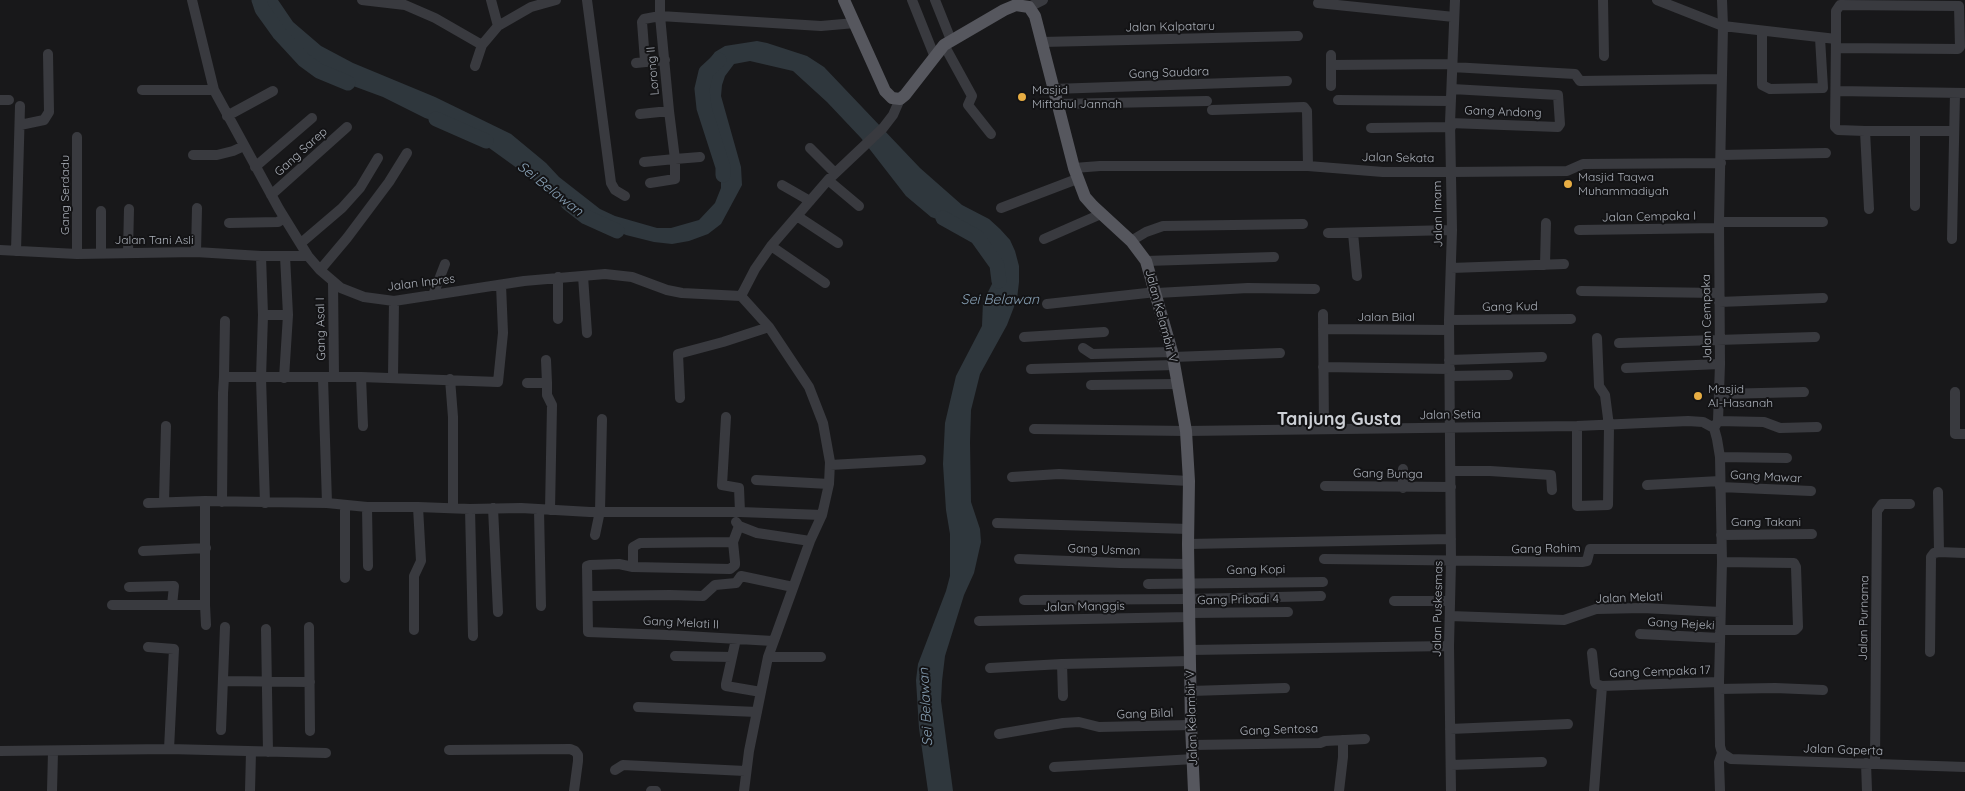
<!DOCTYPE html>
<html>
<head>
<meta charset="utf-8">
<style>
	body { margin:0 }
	canvas { display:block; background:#18181a }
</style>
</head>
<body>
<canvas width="1965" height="791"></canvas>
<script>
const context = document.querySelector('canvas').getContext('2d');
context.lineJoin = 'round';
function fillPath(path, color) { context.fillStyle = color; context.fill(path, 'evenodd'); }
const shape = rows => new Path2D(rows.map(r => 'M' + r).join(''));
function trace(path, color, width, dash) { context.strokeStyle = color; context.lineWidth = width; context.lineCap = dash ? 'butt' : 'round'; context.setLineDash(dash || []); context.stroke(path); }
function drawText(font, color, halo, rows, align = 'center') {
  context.font = font + ' Quicksand,sans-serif'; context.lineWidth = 4; context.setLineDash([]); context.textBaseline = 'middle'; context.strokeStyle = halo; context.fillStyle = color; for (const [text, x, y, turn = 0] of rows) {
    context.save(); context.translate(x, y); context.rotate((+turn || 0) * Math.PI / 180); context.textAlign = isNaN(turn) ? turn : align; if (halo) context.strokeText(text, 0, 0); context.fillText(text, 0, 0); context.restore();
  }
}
fillPath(shape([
	[259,0,278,0,293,22,321,46,353,63,435,97,511,134,546,163,559,177,600,209,615,216,657,228,671,228,699,220,715,203,721,188,721,170,717,137,706,98,706,69,708,61,715,52,725,46,757,41,767,43,807,56,824,67,920,168,962,205,989,219,1000,229,1010,240,1015,251,1019,266,1019,282,1017,299,1007,325,980,374,971,410,970,442,971,502,980,529,981,542,974,573,964,595,945,656,942,681,941,701,953,791,928,791,919,728,916,680,918,664,946,591,950,576,950,534,946,510,943,464,945,423,956,376,982,326,983,302,994,280,994,260,991,251,985,244,977,236,968,230,931,217,906,196,861,138,827,102,793,71,750,61,734,64,725,76,722,85,721,96,741,167,742,185,721,224,708,234,689,241,672,244,654,242,626,235,582,215,467,132,425,118,383,97,337,80,300,55,284,39]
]), '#2f373d');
trace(shape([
	[259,0,262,9,280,34,304,60,319,71,348,83],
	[719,60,706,72,702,89,704,108,723,167,723,175],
	[436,119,486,141],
	[568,203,586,217,617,231],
	[943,218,977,237,997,265,999,281]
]), '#2f373d', 15);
trace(shape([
	[192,0,214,90,279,209,308,256,320,270,341,288,364,297,394,301,524,281,605,274,632,277,667,290,682,293,741,296],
	[362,0,405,5,435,18,482,45],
	[491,0,498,26],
	[587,0,611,183,615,190,625,196],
	[912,0,934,55],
	[935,0,951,40],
	[1603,0,1604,56],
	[1657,0,1723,26,1836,39,1835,127,1838,130,1865,131,1869,209],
	[1318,3,1454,17],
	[1029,7,1043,0],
	[1762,31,1762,85,1770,89,1823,88,1820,38],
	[1836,39,1836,11,1840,5,1959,6,1960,47,1958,49,1836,48],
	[1042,42,1298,36],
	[944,45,972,96,968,105,991,134],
	[1331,55,1331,65,1452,64],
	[645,61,642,22,644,19,660,16,821,26,855,23],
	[636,63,665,60],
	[475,66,482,45,498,26,531,7,556,0],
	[1452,67,1575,74,1580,81,1721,79],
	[1331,86,1331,65],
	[1053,89,1287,81],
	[142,90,214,90],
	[1836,91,1965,93],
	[0,100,9,100],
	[1338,100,1451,101],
	[1057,104,1207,101],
	[1212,110,1304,107,1307,111,1308,166],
	[640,114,669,111,660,16,660,0],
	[227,116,273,91],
	[1450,123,1558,127,1560,124,1558,95,1452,89],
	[20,125,44,120,49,112,48,54],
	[1371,128,1451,127],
	[1865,131,1954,131],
	[1915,132,1915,206],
	[810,148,835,173],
	[193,155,217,155,233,151,244,146],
	[1721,155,1826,153],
	[644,162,675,159,669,111],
	[255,167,312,118],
	[1074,168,1100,166,1308,166,1383,172,1450,172,1567,171,1583,164,1721,163],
	[828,180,859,206],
	[650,183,675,179,675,159,700,157],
	[782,185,810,201],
	[271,195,347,127],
	[1001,208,1077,179],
	[797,216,838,243],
	[1719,222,1823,222],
	[229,223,278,222,284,218],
	[1579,230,1719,228],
	[1328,233,1452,230],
	[1353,233,1357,276],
	[1044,239,1101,214],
	[1952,239,1955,93],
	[1131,241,1146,232,1163,226,1303,224],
	[301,243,342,208,360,188,378,158],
	[771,246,825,283],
	[0,250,77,254,196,252,261,256,308,256],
	[16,251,20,106],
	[128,252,129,209],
	[196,252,197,208],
	[101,253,101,211],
	[77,254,77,137],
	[261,256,263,315,261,378,265,503],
	[1146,261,1274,257],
	[1545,265,1546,223],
	[1451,268,1564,264],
	[320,270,347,238,389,182,407,153],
	[583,276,587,333],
	[558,277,558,319],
	[333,282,334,376],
	[1581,291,1718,293],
	[1157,293,1248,288,1315,289],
	[433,295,445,264],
	[741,296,769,327,809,387,823,423,830,462,829,484,822,515,810,541,768,657,749,751,744,791],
	[741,296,755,269,771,246,828,180,883,128,893,115,900,99],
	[1719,302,1823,298],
	[1047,304,1156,292],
	[1323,314,1324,429],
	[263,315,288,315],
	[1449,320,1571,319],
	[225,321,224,377,361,377,498,382,503,333,501,285],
	[1323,329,1449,330],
	[1024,337,1104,332],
	[1619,343,1815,337],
	[1083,348,1092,354,1172,352],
	[1173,357,1280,353],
	[546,360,547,383],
	[1449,360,1542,357],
	[1323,367,1450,369],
	[1626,368,1720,364],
	[1031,369,1175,365],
	[1450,376,1508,375],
	[361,377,363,426],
	[393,377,394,301],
	[284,378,288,315,285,256],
	[323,378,327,503],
	[450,379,453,417,453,508],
	[527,383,547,383,547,395,552,405,550,510],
	[1091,385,1178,384],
	[1955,392,1955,434,1965,434],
	[1719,394,1804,392],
	[680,398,678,354,723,342,769,327],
	[726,417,722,485,739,488,740,512],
	[1718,421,1764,422,1780,428,1817,427],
	[1577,426,1577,506,1608,505,1609,426,1605,395,1599,386,1597,338],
	[1714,428,1718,421,1720,364,1719,222,1723,26,1722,0],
	[1714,428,1717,439,1720,457,1722,562,1719,682,1720,746,1722,753],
	[1034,429,1186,431,1577,426,1688,421,1703,422,1714,428],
	[1720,457,1787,458],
	[830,465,921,460],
	[1451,471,1490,471,1551,475,1552,490],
	[1012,477,1059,474,1189,481],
	[756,480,829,484],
	[1647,485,1720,481],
	[1325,486,1451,487],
	[1720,487,1811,491],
	[1403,488,1403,469],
	[1938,492,1939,552],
	[164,502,166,426],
	[222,502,223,393,224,377],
	[148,503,205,501,327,503,367,507,418,507,470,509,521,508,590,512,740,512,822,515],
	[367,507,368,566],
	[493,508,498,612],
	[470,509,473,636],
	[539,510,541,606],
	[736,522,739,526,757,533,810,541],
	[997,523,1188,529],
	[739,526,733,542,640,543,633,547,633,567,619,564,590,565,587,566,588,632,668,635,773,641],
	[595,535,600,511,602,419],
	[1721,535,1812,534],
	[1188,544,1451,539],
	[143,551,206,548],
	[1019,559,1120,563,1189,564],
	[1324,559,1582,562,1587,561,1590,549,1721,549],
	[633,567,730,569,735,565,735,562,733,542],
	[345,578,345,506],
	[1148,584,1323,582],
	[129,587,174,586,172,605],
	[589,596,670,595,703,596,715,585,736,583,741,576,793,587],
	[1024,600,1189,599,1321,596],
	[1394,601,1450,601],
	[112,605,205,605,205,501],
	[205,605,206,625],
	[1189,613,1288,612],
	[1450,616,1564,620,1596,609,1643,608,1720,612],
	[979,621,1190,617],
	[309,627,310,731],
	[266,629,268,752],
	[414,630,414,576,421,561,418,507],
	[1720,630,1795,630,1798,627,1796,567,1794,563,1722,562],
	[1640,634,1720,638],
	[736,639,726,684,726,686,761,692],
	[148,647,174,649,169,749],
	[1190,650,1449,646],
	[1930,652,1931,557,1934,553,1939,552,1965,553],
	[1592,653,1595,682,1596,684,1602,686,1719,682],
	[675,656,732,657],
	[768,657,821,657],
	[990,668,1062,664],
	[223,681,310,682],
	[1719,689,1775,688,1823,690],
	[1191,691,1285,688],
	[1063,696,1062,664,1190,661],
	[638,707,757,712],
	[1450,729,1568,724],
	[221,730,225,627],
	[999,734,1063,723,1079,722,1099,727,1191,725],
	[1193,745,1320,743,1325,741,1365,739],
	[449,750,570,749,575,751,578,755,578,761,574,791],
	[0,751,169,749,326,753],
	[1722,753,1731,759,1965,767],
	[1866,763,1867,791],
	[1875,763,1877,511,1882,504,1910,504],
	[1451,765,1542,762],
	[1054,767,1194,759],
	[615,770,623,765,745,771],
	[52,791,53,752],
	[250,791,251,752],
	[651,791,656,791],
	[1339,791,1343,757,1343,740],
	[1451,791,1449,646,1451,561,1449,320,1452,230,1450,123,1455,0],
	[1594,791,1602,686],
	[1720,791,1719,762,1722,753]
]), '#393a3f', 10);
trace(shape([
	[844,0,885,91,892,98,900,99,905,95,944,45,1004,10,1016,5,1029,7,1035,16,1074,168,1085,197,1093,206,1131,241,1146,261,1172,352,1186,431,1189,481,1188,544,1191,725,1194,791]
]), '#56575e', 12);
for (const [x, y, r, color] of [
	[1022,97,5,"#e7ad43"],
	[1568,184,5,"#e7ad43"],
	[1698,396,5,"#e7ad43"]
]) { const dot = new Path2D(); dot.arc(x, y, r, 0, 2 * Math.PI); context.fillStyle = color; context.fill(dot); trace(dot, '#131315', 2); }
drawText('12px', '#abb0b9', '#131315', [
	["Jalan Kalpataru",1170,27,-1],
	["Lorong II",653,71,-95],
	["Gang Saudara",1169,73,-2],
	["Gang Andong",1503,112,2],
	["Gang Sarep",301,152,-42],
	["Jalan Sekata",1398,158,1],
	["Gang Serdadu",65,195,-90],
	["Jalan Imam",1438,214,-91],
	["Jalan Cempaka I",1649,217,-1],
	["Jalan Tani Asli",154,240],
	["Jalan Inpres",421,283,-7],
	["Gang Kud",1510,307,-1],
	["Jalan Kelambir V",1161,316,75],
	["Jalan Bilal",1386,317],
	["Jalan Cempaka",1707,318,-91],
	["Gang Asal I",321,329,-91],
	["Jalan Setia",1450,415,-1],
	["Gang Bunga",1388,474,1],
	["Gang Mawar",1766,477,3],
	["Gang Takani",1766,522],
	["Gang Rahim",1546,549,-1],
	["Gang Usman",1104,550,2],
	["Gang Kopi",1256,570,-1],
	["Jalan Melati",1629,598,-2],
	["Gang Pribadi 4",1238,600,-1],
	["Jalan Manggis",1084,607,-1],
	["Jalan Puskesmas",1438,609,-89],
	["Jalan Purnama",1864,618,-89],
	["Gang Melati II",681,623,3],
	["Gang Rejeki",1681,624,3],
	["Gang Cempaka 17",1660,672,-2],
	["Gang Bilal",1145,714,-2],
	["Jalan Kelambir V",1192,718,-92],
	["Gang Sentosa",1279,730,-2],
	["Jalan Gaperta",1843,750,2]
]);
drawText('12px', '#abb0b9', '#131315', [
	["Masjid",1032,90],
	["Miftahul Jannah",1032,104],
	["Masjid Taqwa",1578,177],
	["Muhammadiyah",1578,191],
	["Masjid",1708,389],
	["Al-Hasanah",1708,403]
], 'left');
drawText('italic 14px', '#859db1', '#131315', [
	["Sei Belawan",550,189,38],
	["Sei Belawan",1000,300],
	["Sei Belawan",926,707,-93]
]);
drawText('bold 18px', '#cccfd5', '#131315', [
	["Tanjung Gusta",1339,420]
]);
</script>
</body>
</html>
